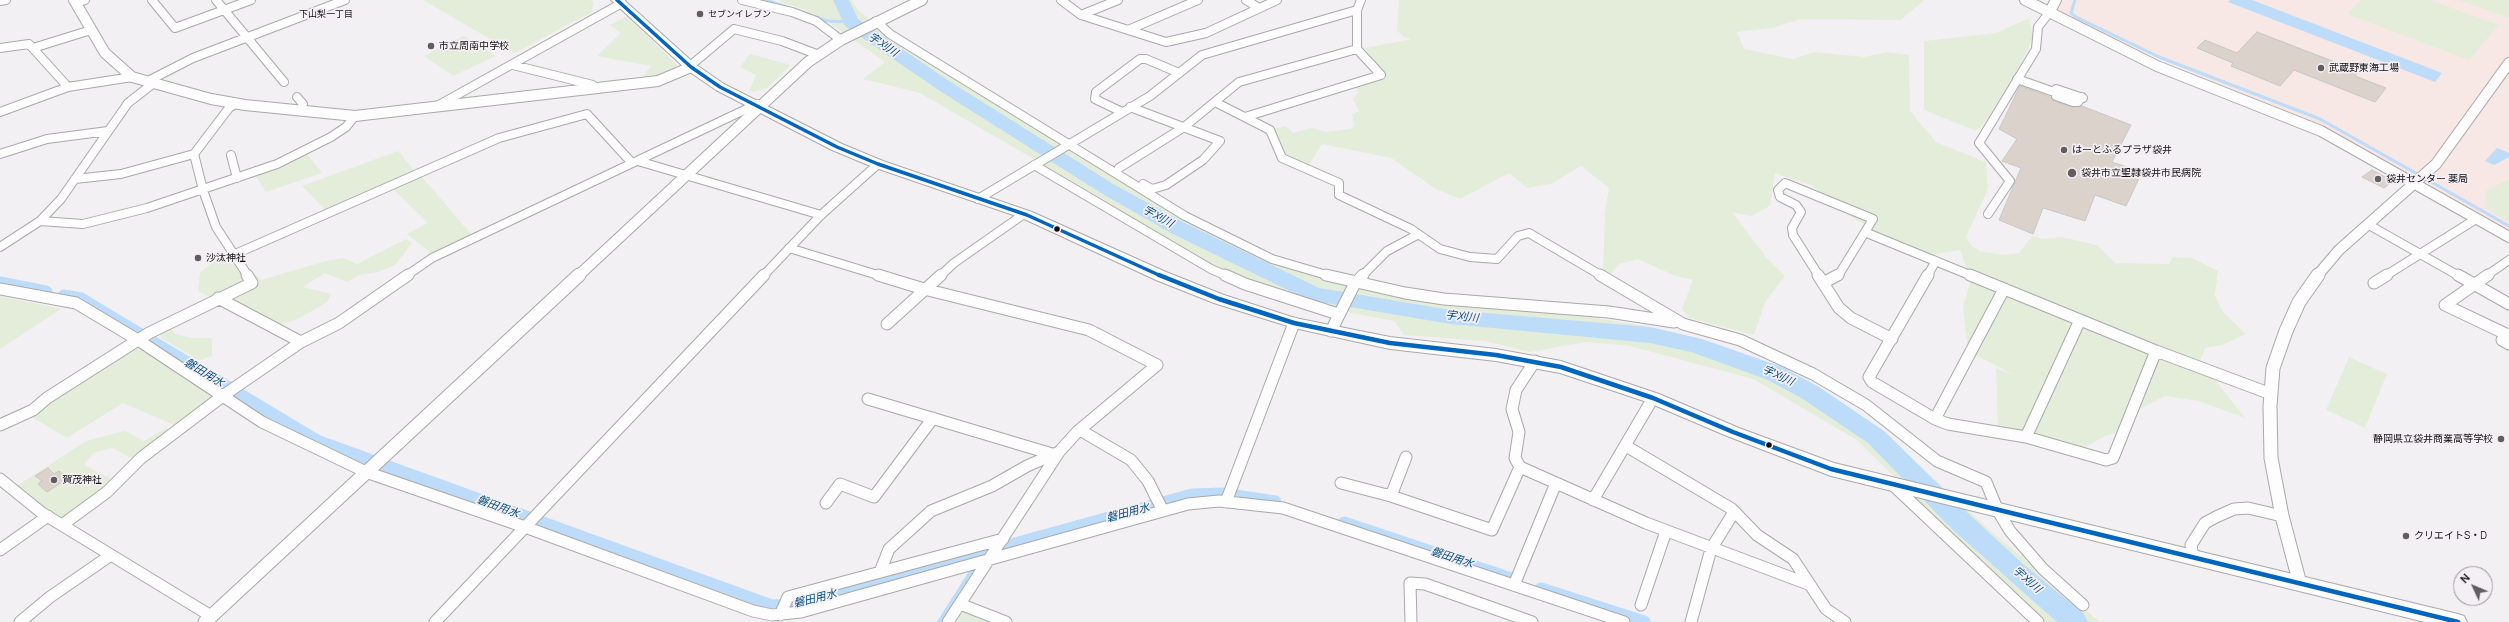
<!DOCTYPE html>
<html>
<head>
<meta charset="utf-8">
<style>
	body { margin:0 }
	#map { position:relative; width:2509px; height:622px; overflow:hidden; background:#f3f0f3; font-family:Manrope,sans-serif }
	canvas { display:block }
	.north { position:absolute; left:2453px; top:566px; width:40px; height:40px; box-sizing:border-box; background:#f4eff4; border:1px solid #999599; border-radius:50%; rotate:314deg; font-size:11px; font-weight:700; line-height:16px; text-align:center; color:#110f10 }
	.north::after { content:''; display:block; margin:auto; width:14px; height:18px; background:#605e5f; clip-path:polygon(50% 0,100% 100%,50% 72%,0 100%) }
</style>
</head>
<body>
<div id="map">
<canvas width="2509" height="622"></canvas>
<div class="north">N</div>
</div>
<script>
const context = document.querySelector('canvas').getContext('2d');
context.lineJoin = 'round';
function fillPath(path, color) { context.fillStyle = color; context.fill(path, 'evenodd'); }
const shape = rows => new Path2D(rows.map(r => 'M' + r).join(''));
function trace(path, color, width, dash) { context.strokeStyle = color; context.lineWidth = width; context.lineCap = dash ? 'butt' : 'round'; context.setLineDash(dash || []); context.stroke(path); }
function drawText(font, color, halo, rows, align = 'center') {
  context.font = font + ' Manrope,"Noto Sans JP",sans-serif'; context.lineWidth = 3.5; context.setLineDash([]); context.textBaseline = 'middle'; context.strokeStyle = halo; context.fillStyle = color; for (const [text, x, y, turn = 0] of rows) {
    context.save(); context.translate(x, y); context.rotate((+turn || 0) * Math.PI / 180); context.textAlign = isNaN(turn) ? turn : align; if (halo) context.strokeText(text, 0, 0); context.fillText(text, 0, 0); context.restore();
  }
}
fillPath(shape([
	[2063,0,2509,0,2509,233,2267,105,2057,14]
]), '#f7e7e5');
fillPath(shape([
	[423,0,590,0,594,2,592,12,514,53],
	[781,0,851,0,859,11,890,34,1083,158,1207,231,1319,277,1565,312,1674,332,1761,360,1850,408,1891,440,1987,528,2100,622,2043,622,1857,440,1753,379,1630,346,1586,342,1530,352,1485,341,1404,335,1394,321,1335,310,1217,272,1096,195,920,93,863,79,885,62,827,21,804,9,779,2],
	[1399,0,1924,0,1901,20,1801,19,1772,28,1737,32,1744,49,1793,59,1814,52,1864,57,1887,52,1909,55,1910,111,1936,142,1986,162,1988,189,1966,237,1972,246,1980,251,2004,255,2019,253,2032,236,2042,239,2062,237,2097,245,2115,263,2169,264,2173,257,2192,258,2218,271,2215,296,2222,311,2246,334,2222,345,2205,348,2200,361,2245,418,2199,401,2165,396,2140,409,2125,431,2105,436,2084,448,1998,433,1996,368,2014,375,1968,351,1963,307,1971,280,1960,250,1924,256,1911,253,1834,206,1813,186,1775,173,1770,206,1751,216,1732,212,1766,257,1785,276,1765,302,1754,335,1690,318,1682,309,1693,280,1673,275,1638,259,1619,264,1609,276,1603,272,1605,212,1609,188,1581,166,1551,184,1527,188,1509,173,1460,199,1436,189,1391,158,1322,144,1308,166,1281,156,1270,130,1286,126,1293,133,1312,128,1326,132,1350,129,1354,126,1352,114,1359,111,1353,99,1358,92,1355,84,1386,76,1364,53,1364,51,1372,57,1365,48,1412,39,1404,37,1397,31],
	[2361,0,2430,0,2498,25,2469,60,2347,14],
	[2459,0,2509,0,2509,18],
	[627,16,677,65,675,68,660,75,643,76,651,66,597,56,621,33,610,25],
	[2029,18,2033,38,2016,73,1985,122,1976,131,1924,110,1924,41,1996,33],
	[464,36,496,56,453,76,424,56],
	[750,54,791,65,766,89,752,92,749,91,756,75,740,67],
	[305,151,322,173,266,192,253,172],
	[398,151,415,171,325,210,302,186],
	[421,176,472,235,432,254,407,234,428,223,392,188],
	[2509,179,2509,222,2485,208,2486,191],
	[406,239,412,243,395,265,378,272,360,275,347,282,325,273,303,287,331,294,327,302,298,319,271,327,198,291,200,273,217,258,235,256,261,280,326,261,344,258,357,264],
	[0,296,61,309,0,349],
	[169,327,176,334,191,338,212,338,212,356,199,360,161,338,159,333],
	[136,348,224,395,181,428,123,403,67,438,30,416],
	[2349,357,2387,374,2365,428,2326,410],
	[166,428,174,433,131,458,112,448,93,453,84,465,110,478,110,489,62,525,12,489,86,441,125,431,144,441],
	[964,611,997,622,957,622]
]), '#e4edda');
fillPath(shape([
	[2230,0,2252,0,2442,73,2435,82,2228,2],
	[2497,148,2509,153,2509,157,2494,165,2485,161]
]), '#bcdcfa');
trace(shape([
	[766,0,811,15],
	[2075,0,2071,13,2076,17,2159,57,2320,119,2509,226],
	[816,17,827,21,851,22]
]), '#bcdcfa', 3);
trace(shape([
	[939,622,974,567]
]), '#bcdcfa', 4);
trace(shape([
	[0,283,46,292],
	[64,296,81,299,317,441,772,606,795,605,1192,495,1222,494,1275,502],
	[1344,523,1514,580],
	[1541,589,1644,622]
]), '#bcdcfa', 13);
fillPath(shape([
	[833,0,849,0,858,19,949,81,1115,185,1185,223,1319,288,1451,310,1650,327,1702,339,1782,367,1819,387,1884,431,1971,516,2023,564,2084,614,2088,622,2057,622,1953,530,1868,443,1803,399,1766,379,1691,352,1650,343,1451,324,1308,300,1171,233,1101,193,937,89,845,26,833,0]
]), '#bcdcfa');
const building = shape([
	[2257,32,2358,71,2355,76,2386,88,2375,102,2294,70,2280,86,2231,66,2233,63,2197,48,2205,40,2237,53,2257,32],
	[2020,86,2050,97,2054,101,2071,107,2082,106,2131,125,2112,162,2142,172,2126,206,2095,195,2085,221,2043,208,2033,234,1999,220,2021,168,2002,161,2017,139,1999,129,2020,86],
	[2372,170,2393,181,2384,188,2362,177,2372,170],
	[48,468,54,474,59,471,68,478,47,492,38,484,42,481,35,476,48,468]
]);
fillPath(building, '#dbd2cb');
trace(building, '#c8c6c6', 1);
const minorFar1 = shape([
	[152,0,175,28,251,0],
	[216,0,284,82],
	[742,0,792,12,816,21,841,40],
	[1061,0,1081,15,1166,42,1206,33,1277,0],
	[1246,0,1259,8],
	[0,1,6,0],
	[76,3,85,0],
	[1081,15,1118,0],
	[876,21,890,34,1185,216,1272,259,1330,276],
	[1128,30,1198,0],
	[0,48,29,44,68,87],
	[33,48,91,30],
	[513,65,593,85,594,88],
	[690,66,734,29,782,41,819,55],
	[2017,79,2054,92,2056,89,2083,98],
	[148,81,193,58,345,0],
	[2056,96,2073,102,2078,102,2082,97],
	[297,97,303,104,300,111],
	[1215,102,1270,130,1282,158,1339,183,1339,195,1411,229,1440,249,1470,257,1497,259,1518,236,1529,233,1602,276],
	[437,106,622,3],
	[1130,107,1220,141,1203,160,1166,185,1152,189,1143,184],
	[0,112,68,87,132,77],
	[1122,112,1095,99,1096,92,1140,59,1146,59,1179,73],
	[1245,117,1381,75,1357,49,1357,10,1361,0],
	[0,154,47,139,108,131],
	[194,154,203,190,216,227,248,276],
	[231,155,237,178],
	[638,161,821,215],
	[1034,165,1211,269,1227,276],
	[1119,168,1184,127,1239,82,1357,49],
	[75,179,121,174,194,154,229,108,235,104],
	[978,199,1150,96,1202,55,1357,10],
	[1988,214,2010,181,1979,143,2036,49,2038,27,2049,13],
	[40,221,83,224,147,208,277,164,331,137,346,127,355,116],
	[2369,225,2459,276],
	[1867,233,1972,276],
	[0,247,40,221,61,199,128,103,155,82],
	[789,248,881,276],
	[233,255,499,138,587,114,632,163],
	[406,276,432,258,757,104],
	[763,276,821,215,878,164],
	[940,276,954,263,1024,214],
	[1362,276,1387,251,1417,235],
	[1819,276,1793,235,1792,228,1801,212,1796,205,1780,197,1778,190,1785,183,1873,219,1838,276],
	[1927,276,1936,261],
	[2385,276,2476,219],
	[2486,276,2509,260]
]);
const minor = shape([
	[878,275,924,289,1089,330,1157,365,1077,432,1059,452,948,622],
	[1225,275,1245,284,1338,314],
	[1326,275,1405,293,1444,299,1609,312,1674,322],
	[1600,275,1683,324,1740,340,1813,374,1866,405,1937,461,1986,482,1998,511,2010,531,2043,569,2083,605],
	[1818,275,1823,283],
	[1928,275,1869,377,1872,382,1935,419,1948,424,2026,437,2106,460,2113,458,2156,351],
	[1970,275,2156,351,2271,394],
	[2458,275,2509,304],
	[2488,275,2445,305,2508,335],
	[1823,283,1839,308,1851,318,1892,339],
	[1823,283,1838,275],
	[2374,283,2387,275],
	[0,289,76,303,138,340,262,422,366,472,525,527,753,611,772,615,801,612,1188,504,1219,501,1283,508,1624,622],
	[218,298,301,342],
	[887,324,941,275],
	[1331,331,1354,285,1363,275],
	[2509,334,2502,340,2509,344],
	[1535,361,1516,390,1512,409,1519,432,1515,458,1520,467,1646,523,1808,584],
	[868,399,1052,454],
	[1935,419,2004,289],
	[0,425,33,410,47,398,149,333,252,283,247,275],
	[1080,430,1131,460,1148,481,1163,511],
	[2026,437,2080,320],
	[1626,446,1732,509,1757,535,1793,559,1826,609,1845,622],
	[0,479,42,513,211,616],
	[1341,483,1391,496,1492,530,1520,467],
	[1894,486,2038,622],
	[1391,496,1406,457],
	[1593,500,1653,398],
	[1226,502,1294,323],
	[826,503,840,484,874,497,933,418],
	[62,525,107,492,141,458,224,395,301,342,339,323,408,275],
	[0,550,48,516],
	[2193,557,2191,545,2205,523,2216,517,2234,509,2248,508,2282,516],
	[880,572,889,549,931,511,992,486,1027,466,1059,452],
	[1514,585,1556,483],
	[960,604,1006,622],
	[1641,605,1666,531],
	[780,615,788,597,1003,539],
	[20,622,50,597,111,555],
	[435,622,764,275],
	[1411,622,1410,583,1425,584,1532,622],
	[1691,622,1711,549,1734,512]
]);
const tertiaryFar1 = shape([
	[74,0,105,53,132,77,211,99,245,105,355,116,658,81,691,67],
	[2025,0,2157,66,2321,131,2509,237],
	[2049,13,2056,0],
	[578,276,808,62,841,40,922,0],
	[2317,276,2339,250,2436,164,2509,63]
]);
const tertiary = shape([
	[2300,584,2282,516,2271,458,2270,406,2273,368,2286,331,2299,302,2318,275],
	[205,622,579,275]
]);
const primary = shape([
	[611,0,624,0,695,64,724,84,842,144,883,161,1032,212,1166,272,1224,295,1295,318,1390,337,1496,349,1561,361,1659,394,1739,428,1834,463,2458,614,2464,616,2467,622,2425,622,1831,476,1727,436,1647,402,1560,373,1496,361,1390,349,1294,328,1214,303,1156,280,1022,218,873,167,832,150,716,90,687,70,611,0]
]);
trace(minorFar1, '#aaa8aa', 10);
trace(minor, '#aaa8aa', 13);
trace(tertiaryFar1, '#aaa8aa', 12);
trace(tertiary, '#aaa8aa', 15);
trace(primary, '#aaa8aa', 2);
trace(minorFar1, '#fdfdfd', 8);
trace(minor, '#fdfdfd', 11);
trace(tertiaryFar1, '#fdfdfd', 10);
trace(tertiary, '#fdfdfd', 13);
fillPath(primary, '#fdfdfd');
trace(shape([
	[617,0,691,67,720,87,837,147,878,164,1027,215,1161,276]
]), '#0065bd', 3.5);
trace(shape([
	[1159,275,1219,299,1294,323,1390,343,1496,355,1561,367,1653,398,1733,432,1831,469,2458,622]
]), '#0065bd', 4.5);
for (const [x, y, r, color] of [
	[700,14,4,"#605e5f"],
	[431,46,4,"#605e5f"],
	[2321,68,4,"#605e5f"],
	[2064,150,4,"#605e5f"],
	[2072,173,5,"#605e5f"],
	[2378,179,4,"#605e5f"],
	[1057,229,3.5,"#110f10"],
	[198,258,4,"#605e5f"],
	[2501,439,4,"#605e5f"],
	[1769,445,3.5,"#110f10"],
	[54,480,4,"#605e5f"],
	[2406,536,4,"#605e5f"]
]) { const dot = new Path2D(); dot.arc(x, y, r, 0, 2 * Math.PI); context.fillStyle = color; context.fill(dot); trace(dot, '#f4eff4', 1.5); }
drawText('9px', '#110f10', '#f4eff4', [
	["下山梨一丁目",326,14]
]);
drawText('9px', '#110f10', '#f4eff4', [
	["セブンイレブン",708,14]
], 'left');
drawText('10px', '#110f10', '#f4eff4', [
	["市立周南中学校",439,46],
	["武蔵野東海工場",2329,68],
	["はーとふるプラザ袋井",2072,150],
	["袋井市立聖隷袋井市民病院",2081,173],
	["袋井センター 薬局",2386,179],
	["沙汰神社",206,258],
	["静岡県立袋井商業高等学校",2493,439,"right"],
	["賀茂神社",62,480],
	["クリエイトS・D",2414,536]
], 'left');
drawText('italic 11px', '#004e7f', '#f4eff4', [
	["宇刈川",883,45,34],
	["宇刈川",1158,217,29],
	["宇刈川",1462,317,6],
	["磐田用水",204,373,31],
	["宇刈川",1778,376,25],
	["磐田用水",498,507,20],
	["磐田用水",1128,513,-15],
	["磐田用水",1452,558,18],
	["宇刈川",2027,580,41],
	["磐田用水",815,599,-14]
]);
</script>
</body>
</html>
